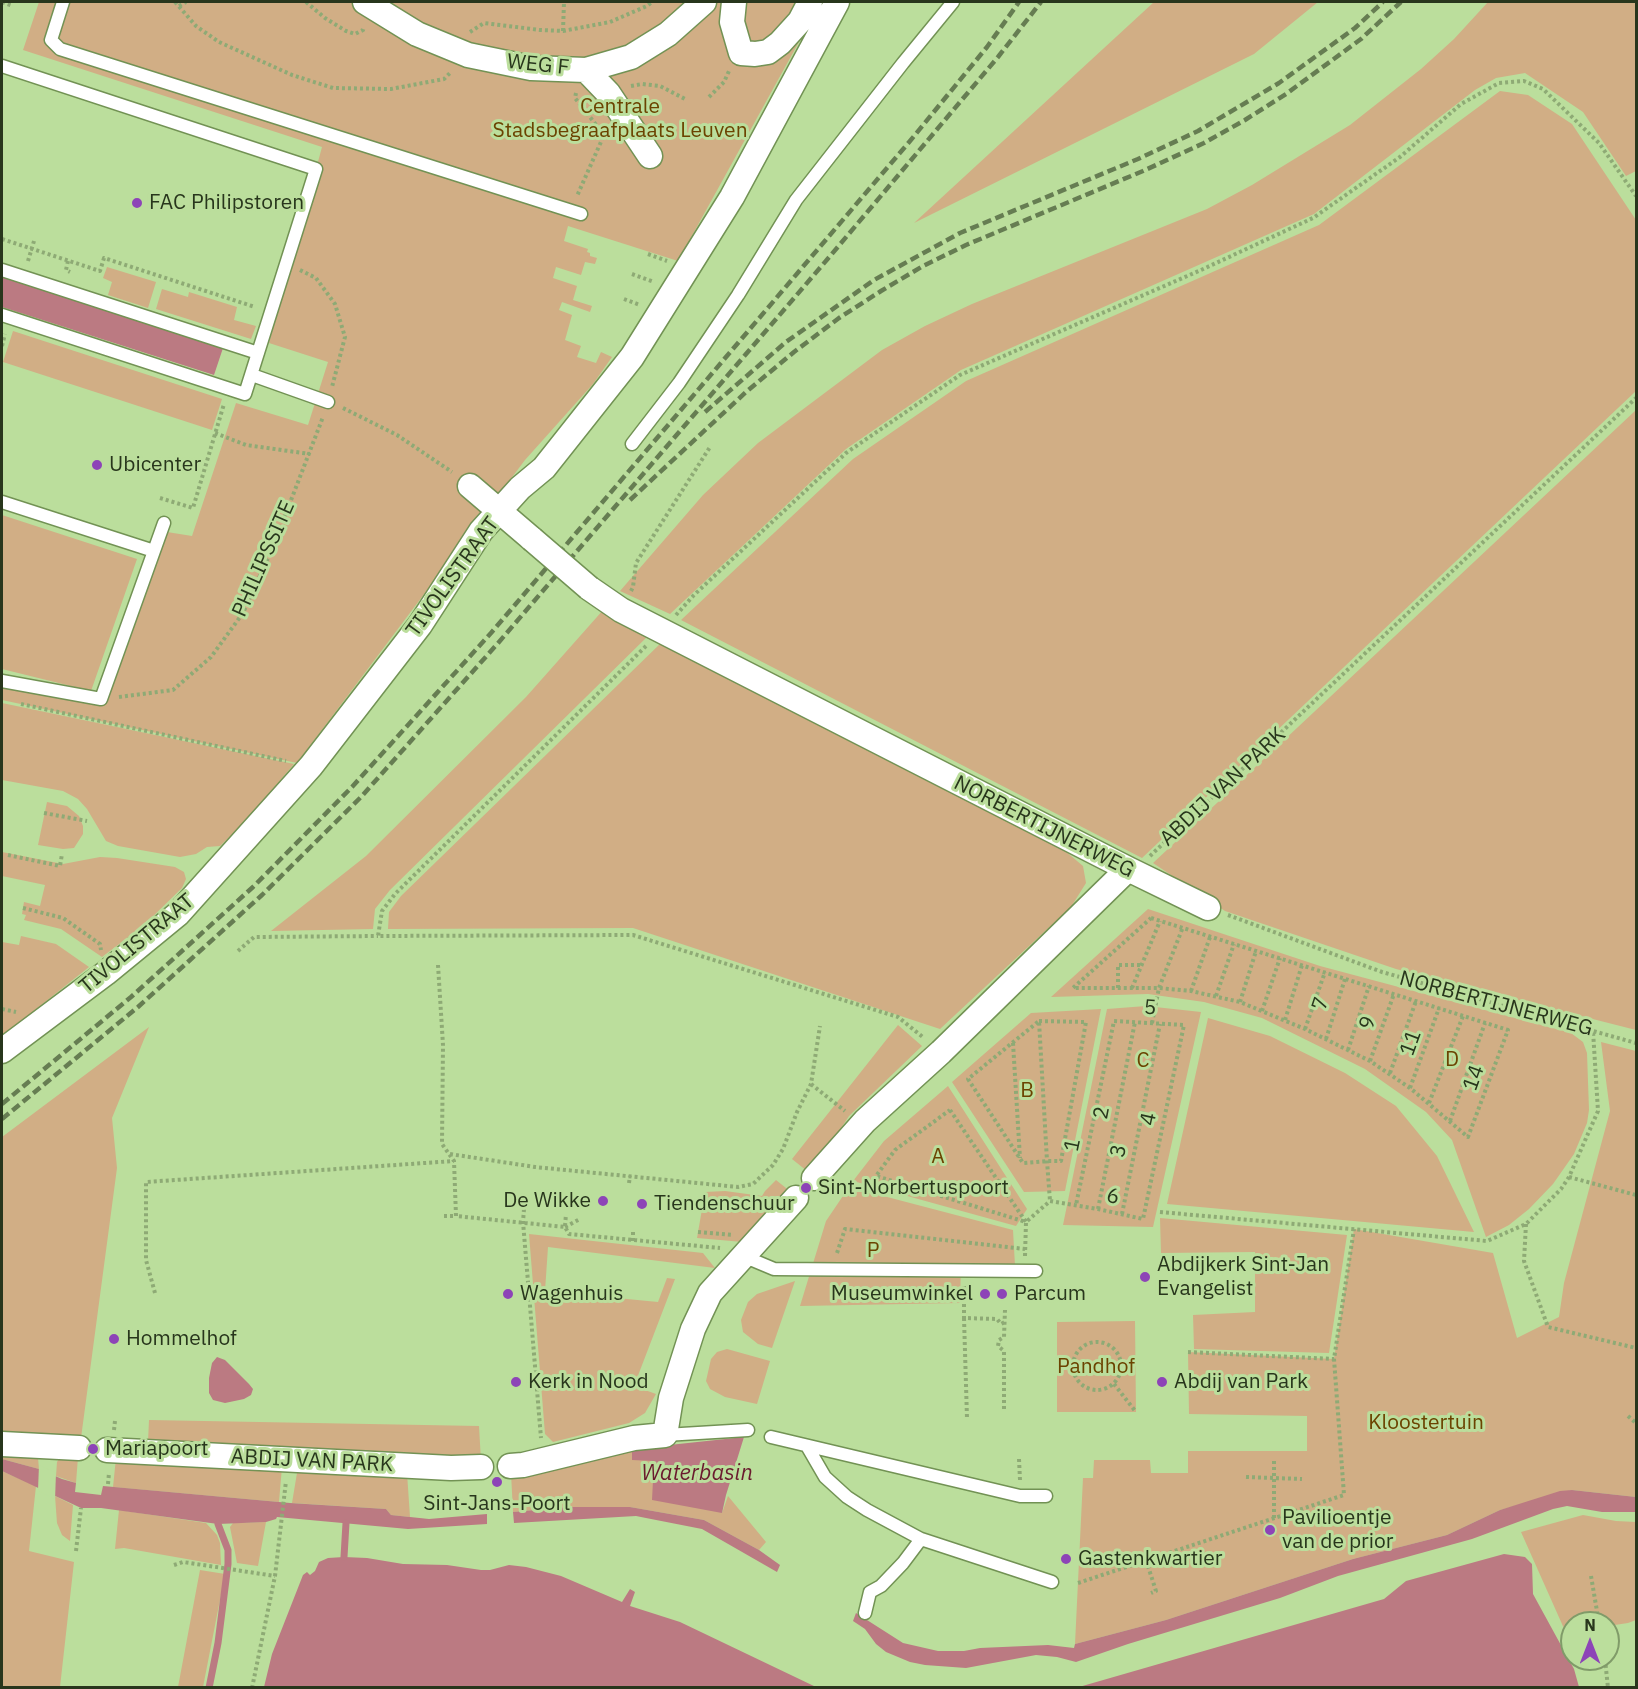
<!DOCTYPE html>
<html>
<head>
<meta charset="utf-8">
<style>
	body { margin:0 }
	#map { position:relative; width:1638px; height:1689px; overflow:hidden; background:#bbde9c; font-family:"IBM Plex Sans",sans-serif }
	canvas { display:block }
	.frame { position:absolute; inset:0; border:3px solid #28361c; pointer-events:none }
	.north { position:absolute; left:1560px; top:1611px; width:60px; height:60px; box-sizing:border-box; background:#bbde9c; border:2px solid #809b69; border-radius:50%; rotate:0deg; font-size:16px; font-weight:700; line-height:24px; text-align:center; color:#28361c }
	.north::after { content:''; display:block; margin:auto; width:21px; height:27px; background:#8d44b7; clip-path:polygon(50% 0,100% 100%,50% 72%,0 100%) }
</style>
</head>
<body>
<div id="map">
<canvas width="1638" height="1689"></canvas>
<div class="frame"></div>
<div class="north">N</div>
</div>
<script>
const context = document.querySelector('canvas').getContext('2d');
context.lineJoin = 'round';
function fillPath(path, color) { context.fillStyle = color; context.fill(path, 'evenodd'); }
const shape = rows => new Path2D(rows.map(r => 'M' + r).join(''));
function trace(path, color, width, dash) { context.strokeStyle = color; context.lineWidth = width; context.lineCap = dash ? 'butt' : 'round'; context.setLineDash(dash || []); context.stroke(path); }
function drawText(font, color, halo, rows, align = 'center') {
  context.font = font + ' "IBM Plex Sans",sans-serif'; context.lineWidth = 6; context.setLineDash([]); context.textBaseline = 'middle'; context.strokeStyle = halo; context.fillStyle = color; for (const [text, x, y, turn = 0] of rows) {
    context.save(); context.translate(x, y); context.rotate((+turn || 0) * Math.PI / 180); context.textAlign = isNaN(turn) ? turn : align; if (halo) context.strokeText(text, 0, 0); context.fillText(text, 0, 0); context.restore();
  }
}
fillPath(shape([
	[39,2,821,2,678,261,568,226,564,241,588,249,587,252,590,253,590,256,597,258,595,264,585,262,581,275,556,267,553,278,577,286,573,300,592,306,590,312,562,302,559,310,572,315,565,340,581,346,577,357,596,363,601,352,612,357,593,384,525,460,297,763,2,700,2,680,101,699,167,532,192,536,236,403,308,425,328,362,269,343,322,147,23,50],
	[1154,2,1318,2,1254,54,914,223],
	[1488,2,1636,2,1636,171,1626,176,1583,112,1525,73,1496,78,1475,90,1314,214,961,370,846,449,670,614,620,591,703,495,758,443,882,350,925,326,972,304,1207,209,1252,185,1350,125,1421,69,1454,39],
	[1500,91,1528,95,1572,124,1636,220,1636,391,1142,858,681,620,853,459,966,381,1319,225],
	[107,267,156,282,148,308,108,295,112,282,103,278],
	[162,289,188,297,189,292,237,307,234,320,256,326,251,339,156,309],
	[13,331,222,399,212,430,3,362],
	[1636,410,1636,1030,1396,969,1225,911,1153,863],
	[2,515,137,559,91,691,2,669],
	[604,609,649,635,390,890,375,909,373,929,271,931,366,856,526,697],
	[662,642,1064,850,1083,866,1086,883,1071,907,940,1029,633,928,388,929,389,912,401,896],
	[2,703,294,764,243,824,220,846,207,847,196,854,180,857,118,846,106,841,87,809,78,799,63,791,2,780],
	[47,802,67,806,79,816,83,826,83,834,74,848,63,849,38,845],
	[2,852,63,864,100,857,117,858,175,867,184,872,186,879,182,888,143,926,102,957,61,929,24,920,26,915,22,914,24,902,40,906,45,885,2,876],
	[1148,909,1320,966,1571,1033,1583,1042,1587,1053,1589,1110,1587,1123,1574,1154,1553,1184,1529,1209,1509,1225,1486,1237,1452,1140,1426,1112,1365,1069,1262,1018,1204,1002,1148,994,1051,997],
	[21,936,56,944,89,967,30,1014,24,1025,2,1042,2,942,19,945],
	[1146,1006,1201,1012,1153,1227,1063,1225,1107,1009],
	[1101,1009,1065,1191,1024,1192,952,1082,1031,1013],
	[1208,1018,1270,1036,1345,1073,1396,1106,1437,1156,1474,1232,1167,1204],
	[898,1025,922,1046,849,1116,832,1142,807,1171,792,1159],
	[149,1027,112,1118,117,1168,81,1438,2,1435,2,1137],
	[1601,1042,1636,1051,1636,1497,1572,1490,1500,1510,1447,1535,1353,1559,1166,1620,1075,1644,1083,1478,1093,1478,1094,1460,1150,1460,1151,1473,1188,1473,1188,1451,1307,1451,1307,1416,1189,1414,1188,1352,1334,1359,1354,1229,1493,1253,1517,1338,1559,1317,1564,1283,1610,1111],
	[948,1086,1027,1209,1016,1226,853,1181,884,1141],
	[776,1180,791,1192,743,1242,697,1238,705,1192,725,1191,762,1196,765,1191],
	[849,1187,1013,1230,1015,1266,961,1265,960,1303,800,1306,826,1221],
	[1160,1218,1347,1235,1329,1353,1194,1349,1193,1315,1255,1312,1255,1252,1161,1253],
	[529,1234,703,1253,715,1268,548,1247,545,1291,658,1302,667,1278,675,1279,634,1386,656,1394,645,1413,629,1423,553,1442,545,1434],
	[795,1281,772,1348,758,1344,743,1332,741,1320,748,1302,757,1294],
	[1135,1321,1136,1412,1057,1412,1057,1322],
	[727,1349,770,1361,757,1404,725,1397,710,1389,706,1381,711,1359,717,1352],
	[149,1420,479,1426,481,1461,148,1442],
	[632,1449,654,1461,722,1513,728,1496,766,1542,759,1550,704,1520,630,1507,568,1507,513,1512,511,1473,574,1466],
	[2,1453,34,1454,38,1458,39,1469,2,1459],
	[61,1455,78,1457,76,1483,56,1476,57,1462],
	[116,1458,282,1467,279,1502,113,1487],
	[298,1467,407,1473,410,1517,391,1515,386,1509,292,1503],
	[2,1471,36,1486,29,1551,74,1562,60,1687,2,1687],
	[55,1496,73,1505,70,1541,62,1535,57,1523],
	[119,1510,206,1523,217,1535,220,1543,221,1565,124,1548,115,1549],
	[1583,1515,1616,1521,1636,1522,1636,1620,1628,1623,1608,1626,1608,1623,1572,1623,1572,1632,1566,1633,1521,1532],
	[266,1522,258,1566,237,1563,230,1527,233,1523],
	[200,1570,225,1574,203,1687,178,1687]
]), '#d1ae85');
fillPath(shape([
	[2,277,223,348,214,375,2,307],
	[217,1357,225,1360,249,1384,253,1389,251,1395,244,1399,225,1403,213,1400,209,1393,209,1378,212,1363],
	[744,1437,726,1495,722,1513,652,1500,654,1461,632,1460,632,1449],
	[2,1459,39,1469,62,1479,76,1483,75,1492,101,1495,103,1486,290,1503,386,1509,391,1515,429,1519,487,1514,487,1524,408,1529,277,1517,276,1519,266,1522,218,1524,101,1508,81,1508,2,1471],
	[1572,1490,1636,1497,1636,1512,1602,1512,1567,1506,1553,1509,1472,1539,1338,1576,1280,1598,1128,1644,1076,1662,1057,1657,1036,1655,966,1668,925,1665,910,1662,886,1652,876,1644,865,1629,853,1621,856,1613,903,1643,938,1651,964,1651,980,1648,1048,1645,1074,1648,1075,1644,1166,1620,1353,1559,1447,1535,1500,1510,1560,1491],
	[568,1507,630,1507,704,1520,759,1550,780,1565,777,1572,702,1529,646,1518,636,1516,514,1523,513,1512],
	[1504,1554,1525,1557,1532,1564,1533,1594,1574,1669,1579,1687,1079,1687,1384,1599,1406,1581],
	[344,1557,367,1558,403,1564,447,1565,481,1570,490,1570,509,1565,526,1567,561,1576,622,1602,630,1589,635,1592,630,1606,680,1622,816,1687,264,1687,272,1654,303,1575,307,1572,310,1575,315,1571,319,1562,328,1558]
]), '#bb7a82');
fillPath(shape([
	[39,1465,56,1473,55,1500,38,1490]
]), '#bbde9c');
trace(shape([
	[344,1557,346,1523],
	[209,1688,218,1643,228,1564,228,1550,218,1524]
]), '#bb7a82', 7);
const lane = shape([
	[63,2,51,40,60,49,581,214],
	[2,66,316,169,245,394,2,315],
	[2,270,258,353],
	[252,375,328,402],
	[632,444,679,383,738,295,796,200,903,63,953,2],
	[2,502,154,551],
	[2,681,101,699,164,523],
	[743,1256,774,1269,1036,1271],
	[665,1435,748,1430],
	[771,1437,1020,1496,1046,1496],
	[807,1446,825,1477,847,1497,867,1510,921,1539,1052,1582],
	[865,1613,870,1592,881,1586,903,1563,921,1539]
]);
const street = shape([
	[365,2,417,34,468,55,531,68,586,70,631,57,668,34,704,2],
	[734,2,732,22,741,53,755,54,768,52,780,43,800,21,810,2],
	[586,70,608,93,650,156],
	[470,486,532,539],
	[589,588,621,610,1128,869,1208,908],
	[2,1051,106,973,178,914,311,766,420,625,481,531,520,488,544,468,632,357,732,197,837,2],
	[814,1178,865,1121,941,1052,1128,869],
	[2,1444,79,1448],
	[107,1450,451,1468,481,1467],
	[510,1466,523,1465,634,1438,665,1435,671,1398,693,1329,710,1293,796,1198]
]);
trace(lane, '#729254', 15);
trace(street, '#729254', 27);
trace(shape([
	[2,2,13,6],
	[175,2,196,26,219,42,292,75,333,88,391,89,444,79,451,72],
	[306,2,325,18,346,31,355,34,363,30,364,27],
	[179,6,186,2],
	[563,31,564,2],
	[470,32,484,23,540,30,563,31,610,22,647,6,652,2],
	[631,86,642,84,660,86,687,100],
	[576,93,575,98,604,135,577,196],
	[709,97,724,82,729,71],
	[2,239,100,271,104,258,255,307],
	[648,254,667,261],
	[28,261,34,241],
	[68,261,66,270,70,272],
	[300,270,316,278,335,304,345,337,332,387],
	[632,274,654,282],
	[624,299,640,305],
	[2,346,5,334],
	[343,408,397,435,452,472],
	[215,433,246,445,310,454],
	[160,498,193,508,224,404],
	[631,591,633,587,636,563,710,447],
	[676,615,694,595,846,453,960,375,1201,270,1313,218,1400,157,1461,104,1499,83,1524,81,1543,89,1599,143,1636,196],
	[646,646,395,894,382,911,378,936,633,935,898,1017,924,1038],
	[119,697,173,690,211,657,243,613,273,547,323,417],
	[21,704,286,761],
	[44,813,87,821],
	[8,855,60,866,62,854],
	[1150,856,1636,398],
	[23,908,63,918,100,944,101,950],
	[1228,915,1382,972,1636,1043],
	[1151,918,1508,1030,1468,1137,1410,1088,1370,1061,1305,1029,1240,1002,1191,991,1159,988,1073,988,1151,918],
	[238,951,254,937,378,936],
	[438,965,443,1045,442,1144,454,1161,456,1216,565,1227,569,1234,720,1248],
	[1118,988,1118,965,1142,965],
	[1132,988,1160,921],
	[1191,991,1210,937],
	[1216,996,1234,944],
	[1240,1002,1256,951],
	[2,1009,16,1012],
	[1262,1011,1280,958],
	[1285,1020,1302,965],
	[1039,1021,1086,1022,1061,1161,1047,1161,1023,1163,968,1079,1039,1021,1047,1161,1050,1201],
	[1152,1023,1159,988,1183,927],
	[1305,1029,1325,972],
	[1326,1039,1345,979],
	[1013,1043,1020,1158],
	[1348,1050,1369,986],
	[1370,1061,1394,994],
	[1390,1073,1416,1001],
	[811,1084,845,1111],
	[1410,1088,1439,1008],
	[1429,1103,1463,1016],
	[950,1110,1026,1222,876,1176,895,1150,950,1110],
	[1450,1121,1485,1023],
	[450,1154,535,1167,738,1187,753,1184,773,1165,783,1149,797,1112,811,1084,820,1026],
	[1569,1177,1636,1195],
	[629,1183,630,1176],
	[524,1209,523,1222,541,1438],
	[1098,1209,1135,1022],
	[1160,1212,1487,1241,1526,1224,1561,1189,1569,1177,1598,1111,1593,1031],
	[1122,1214,1160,1024],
	[444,1216,456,1216],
	[1526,1224,1524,1261,1548,1327,1636,1348],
	[565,1226,566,1214],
	[565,1227,580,1219],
	[698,1232,733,1235],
	[633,1241,633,1231],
	[837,1253,845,1229,1025,1249],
	[1025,1256,1026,1222,1050,1201,1098,1209,1143,1219,1184,1025,1114,1021,1076,1205],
	[964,1286,964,1318,997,1319,1001,1324,1005,1322],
	[155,1293,146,1260,146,1182,454,1161],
	[964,1318,967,1418],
	'1073 1366a24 24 0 1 1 48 0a24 24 0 1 1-48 0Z',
	[1188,1352,1334,1359],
	[1114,1384,1136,1412],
	[1004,1409,1004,1351,998,1346,999,1340,1004,1337,1005,1310],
	[1628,1416,1636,1423],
	[114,1430,115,1421],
	[1019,1459,1020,1480],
	[1246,1477,1302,1479],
	[108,1484,109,1473],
	[1274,1518,1274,1458],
	[76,1551,81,1508],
	[1146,1560,1156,1591,1151,1593],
	[174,1565,183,1562,275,1576],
	[1591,1576,1599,1623],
	[1078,1583,1344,1495,1334,1359,1354,1229],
	[1605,1659,1608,1688],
	[252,1688,275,1576,286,1481]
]), '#8eaa75', 4, [3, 3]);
trace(lane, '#fff', 12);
trace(street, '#fff', 24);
trace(shape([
	[705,412,786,342,874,280,960,233,1138,159,1198,131,1279,83,1355,28,1383,2],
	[630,500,746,392,794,352,839,318,881,291,923,266,966,245,1143,171,1204,143,1245,120,1286,94,1361,39,1401,2],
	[2,1104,131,997,253,887,352,787,491,633,910,141,987,47,1019,2],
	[2,1119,138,1007,262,895,361,797,499,642,831,255,998,57,1041,2]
]), '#667d52', 4.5, [9, 4.5]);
const streetBridge = shape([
	[532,539,589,588]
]);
trace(streetBridge, '#729254', 27, []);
trace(streetBridge, '#fff', 24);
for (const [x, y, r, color] of [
	[137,203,6,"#8d44b7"],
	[97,465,6,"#8d44b7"],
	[806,1188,6,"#8d44b7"],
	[603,1201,6,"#8d44b7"],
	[642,1204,6,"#8d44b7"],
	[1145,1277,6,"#8d44b7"],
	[508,1294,6,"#8d44b7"],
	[985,1294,6,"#8d44b7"],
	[1002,1294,6,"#8d44b7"],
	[114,1339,6,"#8d44b7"],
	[516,1382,6,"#8d44b7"],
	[1162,1382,6,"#8d44b7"],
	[93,1449,6,"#8d44b7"],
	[497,1482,6,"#8d44b7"],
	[1270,1530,6,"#8d44b7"],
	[1066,1559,6,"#8d44b7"]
]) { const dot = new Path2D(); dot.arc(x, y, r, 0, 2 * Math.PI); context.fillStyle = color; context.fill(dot); trace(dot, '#bbde9c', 2); }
drawText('21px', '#28361c', '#bbde9c', [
	["WEG F",538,65,6],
	["PHILIPSSITE",264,559,-66],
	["TIVOLISTRAAT",453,577,-54],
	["ABDIJ VAN PARK",1223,787,-43],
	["NORBERTIJNERWEG",1044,827,27],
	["TIVOLISTRAAT",137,944,-40],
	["7",1321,1004,-72],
	["NORBERTIJNERWEG",1496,1004,15],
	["5",1150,1008,3],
	["9",1368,1023,-71],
	["11",1411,1043,-70],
	["14",1474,1078,-70],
	["2",1102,1113,-79],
	["4",1149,1119,-78],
	["1",1073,1145,-78],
	["3",1119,1151,-79],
	["6",1113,1197,12],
	["ABDIJ VAN PARK",312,1461,3]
]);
drawText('21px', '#6b4301', '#bbde9c', [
	["Centrale",620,107],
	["Stadsbegraafplaats Leuven",620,131],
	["D",1452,1060],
	["C",1143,1061],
	["B",1027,1091],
	["A",938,1157],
	["P",873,1251],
	["Pandhof",1096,1367],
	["Kloostertuin",1426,1423]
]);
drawText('21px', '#28361c', '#bbde9c', [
	["FAC Philipstoren",149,203],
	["Ubicenter",109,465],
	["Sint-Norbertuspoort",818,1188],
	["De Wikke",591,1201,"right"],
	["Tiendenschuur",654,1204],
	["Abdijkerk Sint-Jan",1157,1265],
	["Evangelist",1157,1289],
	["Wagenhuis",520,1294],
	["Museumwinkel",973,1294,"right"],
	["Parcum",1014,1294],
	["Hommelhof",126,1339],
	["Kerk in Nood",528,1382],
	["Abdij van Park",1174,1382],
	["Mariapoort",105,1449],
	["Sint-Jans-Poort",497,1504,"center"],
	["Pavilioentje",1282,1518],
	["van de prior",1282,1542],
	["Gastenkwartier",1078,1559]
], 'left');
drawText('italic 22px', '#6a1b2e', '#bbde9c', [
	["Waterbasin",697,1474]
]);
</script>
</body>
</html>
